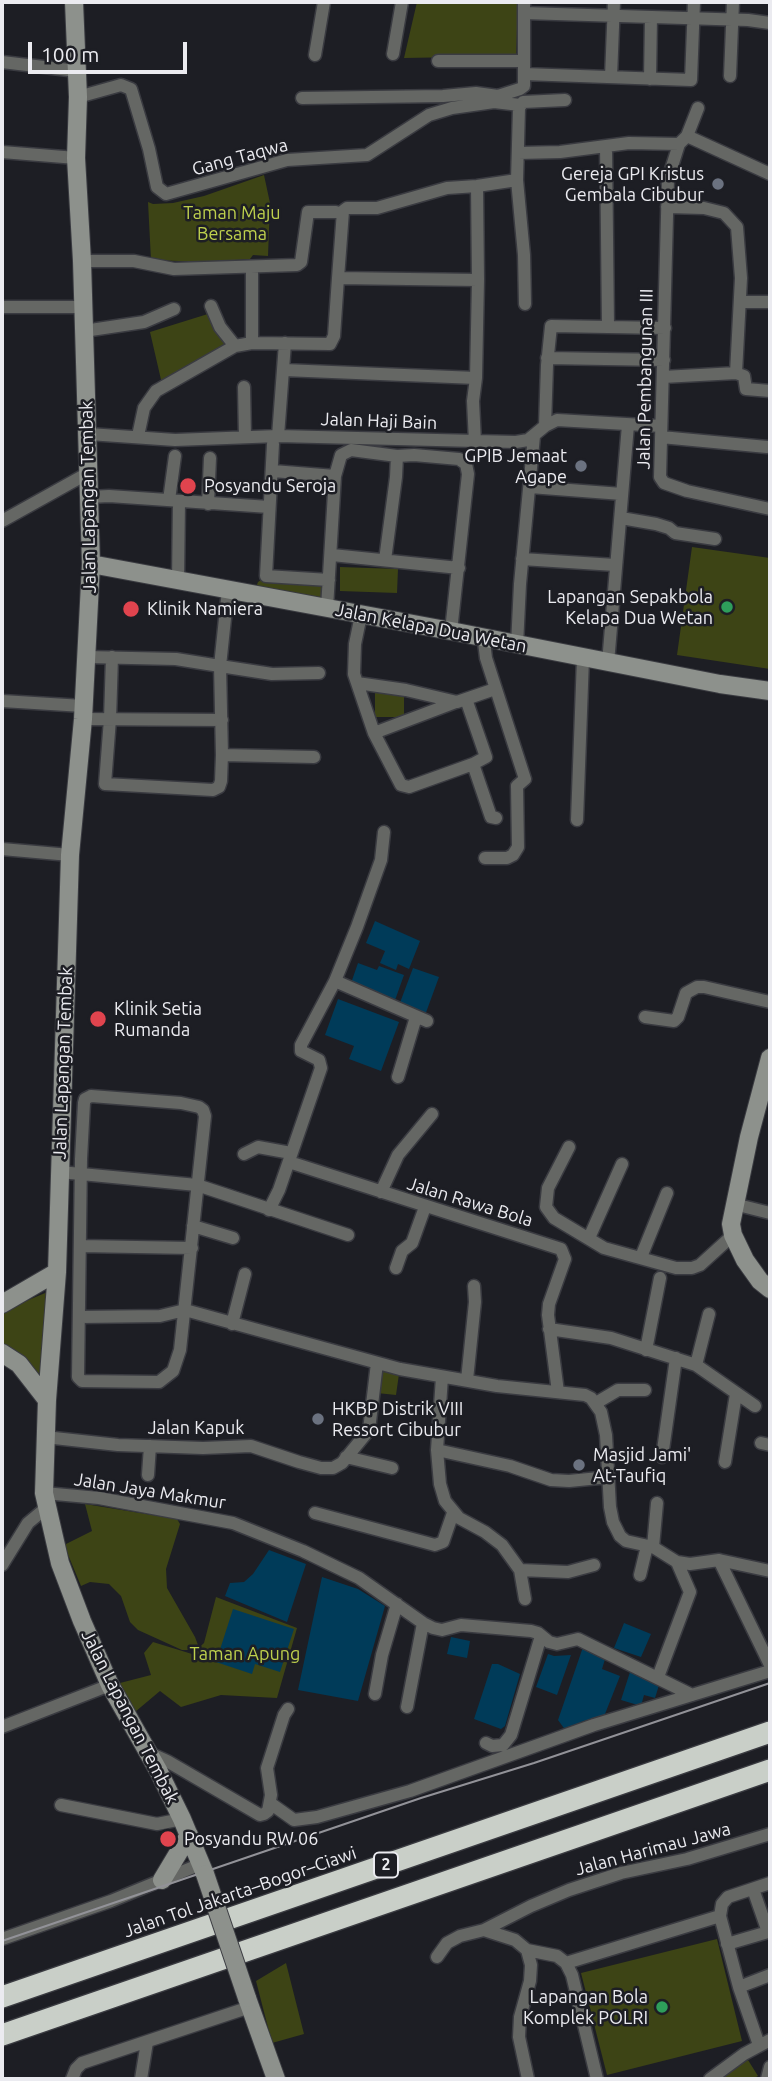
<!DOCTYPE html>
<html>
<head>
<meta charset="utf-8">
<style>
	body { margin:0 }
	#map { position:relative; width:772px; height:2081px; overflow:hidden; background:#1d1e24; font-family:Ubuntu,sans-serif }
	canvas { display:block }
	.frame { position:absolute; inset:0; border:4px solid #ebebf0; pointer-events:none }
	.scale { position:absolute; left:28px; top:42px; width:159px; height:32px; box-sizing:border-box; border:4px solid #ebebf0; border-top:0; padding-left:9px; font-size:21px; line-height:24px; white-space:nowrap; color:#ebebf0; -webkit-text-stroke:5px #1d1e24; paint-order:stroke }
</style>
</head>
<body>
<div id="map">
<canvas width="772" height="2081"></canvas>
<div class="frame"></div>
<div class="scale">100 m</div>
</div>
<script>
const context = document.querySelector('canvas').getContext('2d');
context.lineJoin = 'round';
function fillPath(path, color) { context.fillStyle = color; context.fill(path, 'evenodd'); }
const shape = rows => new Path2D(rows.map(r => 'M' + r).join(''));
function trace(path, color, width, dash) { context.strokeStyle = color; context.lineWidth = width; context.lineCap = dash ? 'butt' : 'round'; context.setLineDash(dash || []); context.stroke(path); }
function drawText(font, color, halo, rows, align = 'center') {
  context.font = font + ' Ubuntu,sans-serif'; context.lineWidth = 5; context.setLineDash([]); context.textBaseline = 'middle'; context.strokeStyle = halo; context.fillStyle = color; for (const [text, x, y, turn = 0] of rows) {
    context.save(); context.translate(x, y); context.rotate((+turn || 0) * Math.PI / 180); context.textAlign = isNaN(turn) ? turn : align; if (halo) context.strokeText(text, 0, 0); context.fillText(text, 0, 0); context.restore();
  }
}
fillPath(shape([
	[417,2,518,2,516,56,404,58],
	[264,175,270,203,268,256,253,255,250,259,205,262,151,260,148,202,153,204,173,203,204,196],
	[211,313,229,347,162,384,150,332],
	[692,547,770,558,770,669,677,655],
	[340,567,398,569,397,593,340,591],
	[265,577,321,586,326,592,325,605,255,590,258,582],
	[404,691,404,717,375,717,375,692],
	[50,1291,48,1384,2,1348,2,1311],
	[380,1371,399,1374,396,1395,377,1393],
	[85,1504,177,1519,180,1524,166,1569,167,1588,195,1637,198,1645,192,1650,182,1650,138,1630,130,1622,121,1596,109,1584,90,1582,81,1586,64,1545,92,1531],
	[216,1597,297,1628,277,1698,221,1695,181,1707,160,1691,135,1712,120,1683,151,1675,144,1653,153,1642,192,1654,204,1643],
	[717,1939,742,2041,607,2075,581,1973],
	[286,1963,304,2034,272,2043,256,1981],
	[748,2060,758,2076,752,2079,716,2079]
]), '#3d4415');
fillPath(shape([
	[375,921,420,941,409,969,398,964,396,970,380,963,385,951,366,943],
	[358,963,377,970,379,966,404,975,394,1003,350,986],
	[413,968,439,977,424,1018,398,1008],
	[338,999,399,1022,381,1071,349,1059,354,1046,325,1035],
	[269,1550,306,1564,287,1622,225,1596,230,1583,244,1582,253,1574],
	[322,1577,358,1589,385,1606,358,1701,298,1690],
	[233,1609,294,1629,280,1672,255,1664,252,1674,216,1662],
	[624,1623,651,1634,641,1657,614,1648],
	[451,1637,470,1641,467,1658,447,1654],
	[583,1647,606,1656,602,1669,620,1676,603,1719,583,1721,566,1731,558,1720],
	[548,1654,554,1656,571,1655,557,1695,536,1687],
	[492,1664,498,1664,520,1674,505,1726,501,1729,474,1719],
	[630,1672,660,1682,655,1698,644,1695,641,1706,621,1700]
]), '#003b59');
const street = shape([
	[524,13,748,20,770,23],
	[393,54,402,2],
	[315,55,324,2],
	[438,61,524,61],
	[2,62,77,71],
	[524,74,691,80,694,2],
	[730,76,733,2],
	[611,77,614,2],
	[650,79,651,17],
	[78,97,121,85,131,89,149,149,157,187,166,194,287,160,367,155,429,115,452,108,494,102,520,105],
	[302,98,443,96,476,93,498,96,520,89,524,86,524,2],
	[698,108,687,136,679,144,668,179,660,477,664,483,687,491,770,509],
	[687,136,770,174],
	[606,146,608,327],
	[2,152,76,158],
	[518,153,560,152,629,143,679,144],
	[667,207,704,208,724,213,737,227,741,278,736,373],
	[82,261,134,261,174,269,297,265,301,262,308,212,336,212],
	[338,278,343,211,347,208,377,208,447,188,477,186,517,180],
	[740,302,770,302],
	[525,304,524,255,517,180,519,108,523,102,565,100],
	[211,306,220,327,235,346],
	[2,307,83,307],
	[84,331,144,322,174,309],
	[252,343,252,267],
	[547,358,664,360],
	[284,370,476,378],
	[663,377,736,373,744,376,746,389,770,391],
	[244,387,245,437],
	[545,426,547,365,551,326,665,328],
	[89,434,175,440,278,436,516,442,528,440,545,426,557,420,661,426],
	[138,436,144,408,156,391,235,346,252,343,330,344,334,336,338,278,478,280],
	[278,436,285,343],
	[661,437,767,447],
	[475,442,473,401,476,378,478,280,477,186],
	[273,444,266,576,329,580],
	[273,471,335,476],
	[530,487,622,494],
	[90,497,109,496,269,507],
	[169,500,175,456],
	[208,504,210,458],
	[621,518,656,524,669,528,675,533,715,539],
	[2,521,90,472],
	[332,555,459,568],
	[522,559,615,565],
	[385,560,396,477,397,456],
	[178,581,179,501],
	[228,590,220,666,272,674,319,673],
	[327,608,335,476,341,455,351,450,397,456,414,455,459,459,466,464,468,474,451,631],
	[361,615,355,644,354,674,374,733,401,785,409,787,473,764,486,757,466,699],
	[517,645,520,584,534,436],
	[87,657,176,659,220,666,222,755,314,757],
	[112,657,110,719,105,784,213,790,219,787,221,781,222,755],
	[608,663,628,425],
	[357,683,406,690,457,702,495,689],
	[2,701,83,706],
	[83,719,222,720],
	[374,733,456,702],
	[473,764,491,817,496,818],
	[577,820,583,658],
	[2,849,70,855],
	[485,858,507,858,513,855,518,847,517,786,525,779,486,658,484,642,487,638],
	[335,981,427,1021],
	[645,1017,674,1021,678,1017,686,993,697,987,704,987,770,1002],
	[398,1077,416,1017],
	[91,1096,181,1103,199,1107,203,1110,205,1116,180,1350,173,1371,159,1382,82,1381,78,1377,81,1159,84,1103,85,1099,91,1096],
	[569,1147,548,1188,546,1207,554,1218,604,1248,676,1268,692,1268,700,1265,733,1235],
	[244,1154,258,1147,291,1153],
	[289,1162,561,1249,565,1259,549,1304,548,1315,558,1392],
	[60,1172,197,1185,348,1235],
	[381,1192,398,1155,432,1114],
	[734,1204,770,1213],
	[269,1210,279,1190,321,1068,319,1060,301,1051,301,1045,335,981,357,927,381,860,384,832],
	[193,1226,233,1238],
	[589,1238,622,1164],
	[80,1246,192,1248],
	[641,1257,667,1193],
	[396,1268,402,1251,412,1243,425,1207],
	[80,1317,160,1316,185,1310,400,1369,497,1386,585,1395,591,1398,601,1412,606,1435,610,1507,613,1522,620,1536,626,1541,653,1547,677,1562,690,1564,719,1560,770,1665],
	[232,1324,245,1274],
	[549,1329,611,1338,696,1365,755,1406],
	[646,1350,660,1278],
	[696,1365,709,1314],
	[442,1377,437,1450,440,1484,445,1501,459,1518,485,1532,502,1545,520,1570,525,1599],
	[467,1380,475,1302,474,1286],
	[596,1403,618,1390,645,1390],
	[45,1437,118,1445,203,1448,251,1446,299,1462,321,1468,333,1468,342,1463,369,1430,377,1363],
	[761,1443,770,1445],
	[437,1450,510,1466,551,1480,569,1481,609,1477],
	[346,1457,392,1468],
	[662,1457,676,1358],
	[725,1462,736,1394],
	[148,1475,150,1446],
	[44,1493,99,1498,233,1523,303,1551,359,1578,423,1623,433,1628,442,1630,461,1625,531,1631,538,1633,549,1642,557,1644,578,1639,692,1695],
	[315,1513,435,1545,443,1542,453,1513],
	[653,1547,657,1503],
	[719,1560,770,1571],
	[2,1565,28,1523,46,1508],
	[520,1570,568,1572,594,1565],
	[640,1575,647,1546],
	[658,1677,690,1592,677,1562],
	[375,1694,382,1655,397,1604],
	[407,1707,423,1623],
	[2,1727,110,1685],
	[486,1743,492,1746,503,1745,511,1735,541,1636],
	[147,1752,167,1761,260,1815,264,1814,268,1811,271,1795,267,1768,284,1715,288,1709],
	[270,1803,294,1820,317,1817,410,1791,594,1725,770,1671],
	[61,1805,157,1824,182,1819],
	[484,1930,515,1940,527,1950,531,1965,530,1981,520,2017,519,2037,528,2079],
	[2,1939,111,1901,201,1864],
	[727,1944,768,1932,753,1889],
	[527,1950,557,1956,566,1963,572,1975,597,2079],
	[437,1957,447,1943,460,1936,484,1930,531,1906,569,1890,621,1873,687,1859,770,1834],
	[566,1963,720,1916],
	[739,1987,770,1975],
	[759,2045,739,1987,720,1916,722,1904,728,1897,770,1883],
	[72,2079,76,2069,82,2063,250,2007],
	[141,2079,147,2042],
	[710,2079,744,2054,770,2040],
	[767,2079,770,2067]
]);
const secondary = shape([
	[74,2,78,97,76,158,82,261,91,564,83,719,70,855,57,1272,47,1400,44,1493,60,1563,82,1621,110,1685,158,1770,182,1819,205,1874],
	[91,564,451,631,720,684,770,691],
	[770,1058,749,1137,731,1224,733,1235,745,1260,760,1281,770,1289],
	[2,1304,57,1272],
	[2,1353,19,1364,47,1400],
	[162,1880,189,1835],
	[247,1998,276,2079]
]);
const highway = shape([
	[2,1997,770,1732],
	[2,2035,770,1770]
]);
trace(street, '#3a3b41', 15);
trace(secondary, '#3a3b41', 20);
trace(highway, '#3a3b41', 24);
trace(street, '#656764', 12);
trace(secondary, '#8d918c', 18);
trace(highway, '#c9cfc8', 21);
trace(shape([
	[2,1941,421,1798,534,1763,770,1683]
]), '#929298', 2);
const secondaryBridge = shape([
	[205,1874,247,1998]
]);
trace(secondaryBridge, '#3a3b41', 20, []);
trace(secondaryBridge, '#8d918c', 18);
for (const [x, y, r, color] of [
	[718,184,7,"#6b7280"],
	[581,466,7,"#6b7280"],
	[188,486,9,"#e0444e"],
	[727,607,7,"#2e9e5b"],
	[131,609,9,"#e0444e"],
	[98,1019,9,"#e0444e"],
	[318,1419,7,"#6b7280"],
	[579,1465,7,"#6b7280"],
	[168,1839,9,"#e0444e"],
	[662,2007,7,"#2e9e5b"]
]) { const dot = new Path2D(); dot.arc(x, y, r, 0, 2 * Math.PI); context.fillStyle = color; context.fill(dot); trace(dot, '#1d1e24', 2.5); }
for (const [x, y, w] of [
	[386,1865,24]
]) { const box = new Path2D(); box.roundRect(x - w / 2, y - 12.5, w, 25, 5); context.fillStyle = '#1d1e24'; context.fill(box); trace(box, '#ebebf0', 2); }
drawText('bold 16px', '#ebebf0', null, [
	["2",386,1865]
]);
drawText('18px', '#ebebf0', '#1d1e24', [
	["Gang Taqwa",240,157,-15],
	["Jalan Pembangunan III",645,379,-89],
	["Jalan Haji Bain",379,421,2],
	["Jalan Lapangan Tembak",88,497,-91],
	["Jalan Kelapa Dua Wetan",431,628,11],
	["Jalan Lapangan Tembak",63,1063,-88],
	["Jalan Rawa Bola",470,1202,17],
	["Jalan Kapuk",196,1428],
	["Jalan Jaya Makmur",150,1491,9],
	["Jalan Lapangan Tembak",130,1717,63],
	["Jalan Harimau Jawa",653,1849,-15],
	["Jalan Tol Jakarta–Bogor–Ciawi",240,1892,-19]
]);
drawText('18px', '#ebebf0', '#1d1e24', [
	["Gereja GPI Kristus",704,174,"right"],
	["Gembala Cibubur",704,195,"right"],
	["GPIB Jemaat",567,456,"right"],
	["Agape",567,477,"right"],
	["Posyandu Seroja",204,486],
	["Lapangan Sepakbola",713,597,"right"],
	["Kelapa Dua Wetan",713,618,"right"],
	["Klinik Namiera",147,609],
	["Klinik Setia",114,1009],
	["Rumanda",114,1030],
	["HKBP Distrik VIII",332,1409],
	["Ressort Cibubur",332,1430],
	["Masjid Jami'",593,1455],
	["At-Taufiq",593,1476],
	["Posyandu RW 06",184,1839],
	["Lapangan Bola",648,1997,"right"],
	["Komplek POLRI",648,2018,"right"]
], 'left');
drawText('18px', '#bed04d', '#1d1e24', [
	["Taman Maju",232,213],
	["Bersama",232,234],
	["Taman Apung",245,1654]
]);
</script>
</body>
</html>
